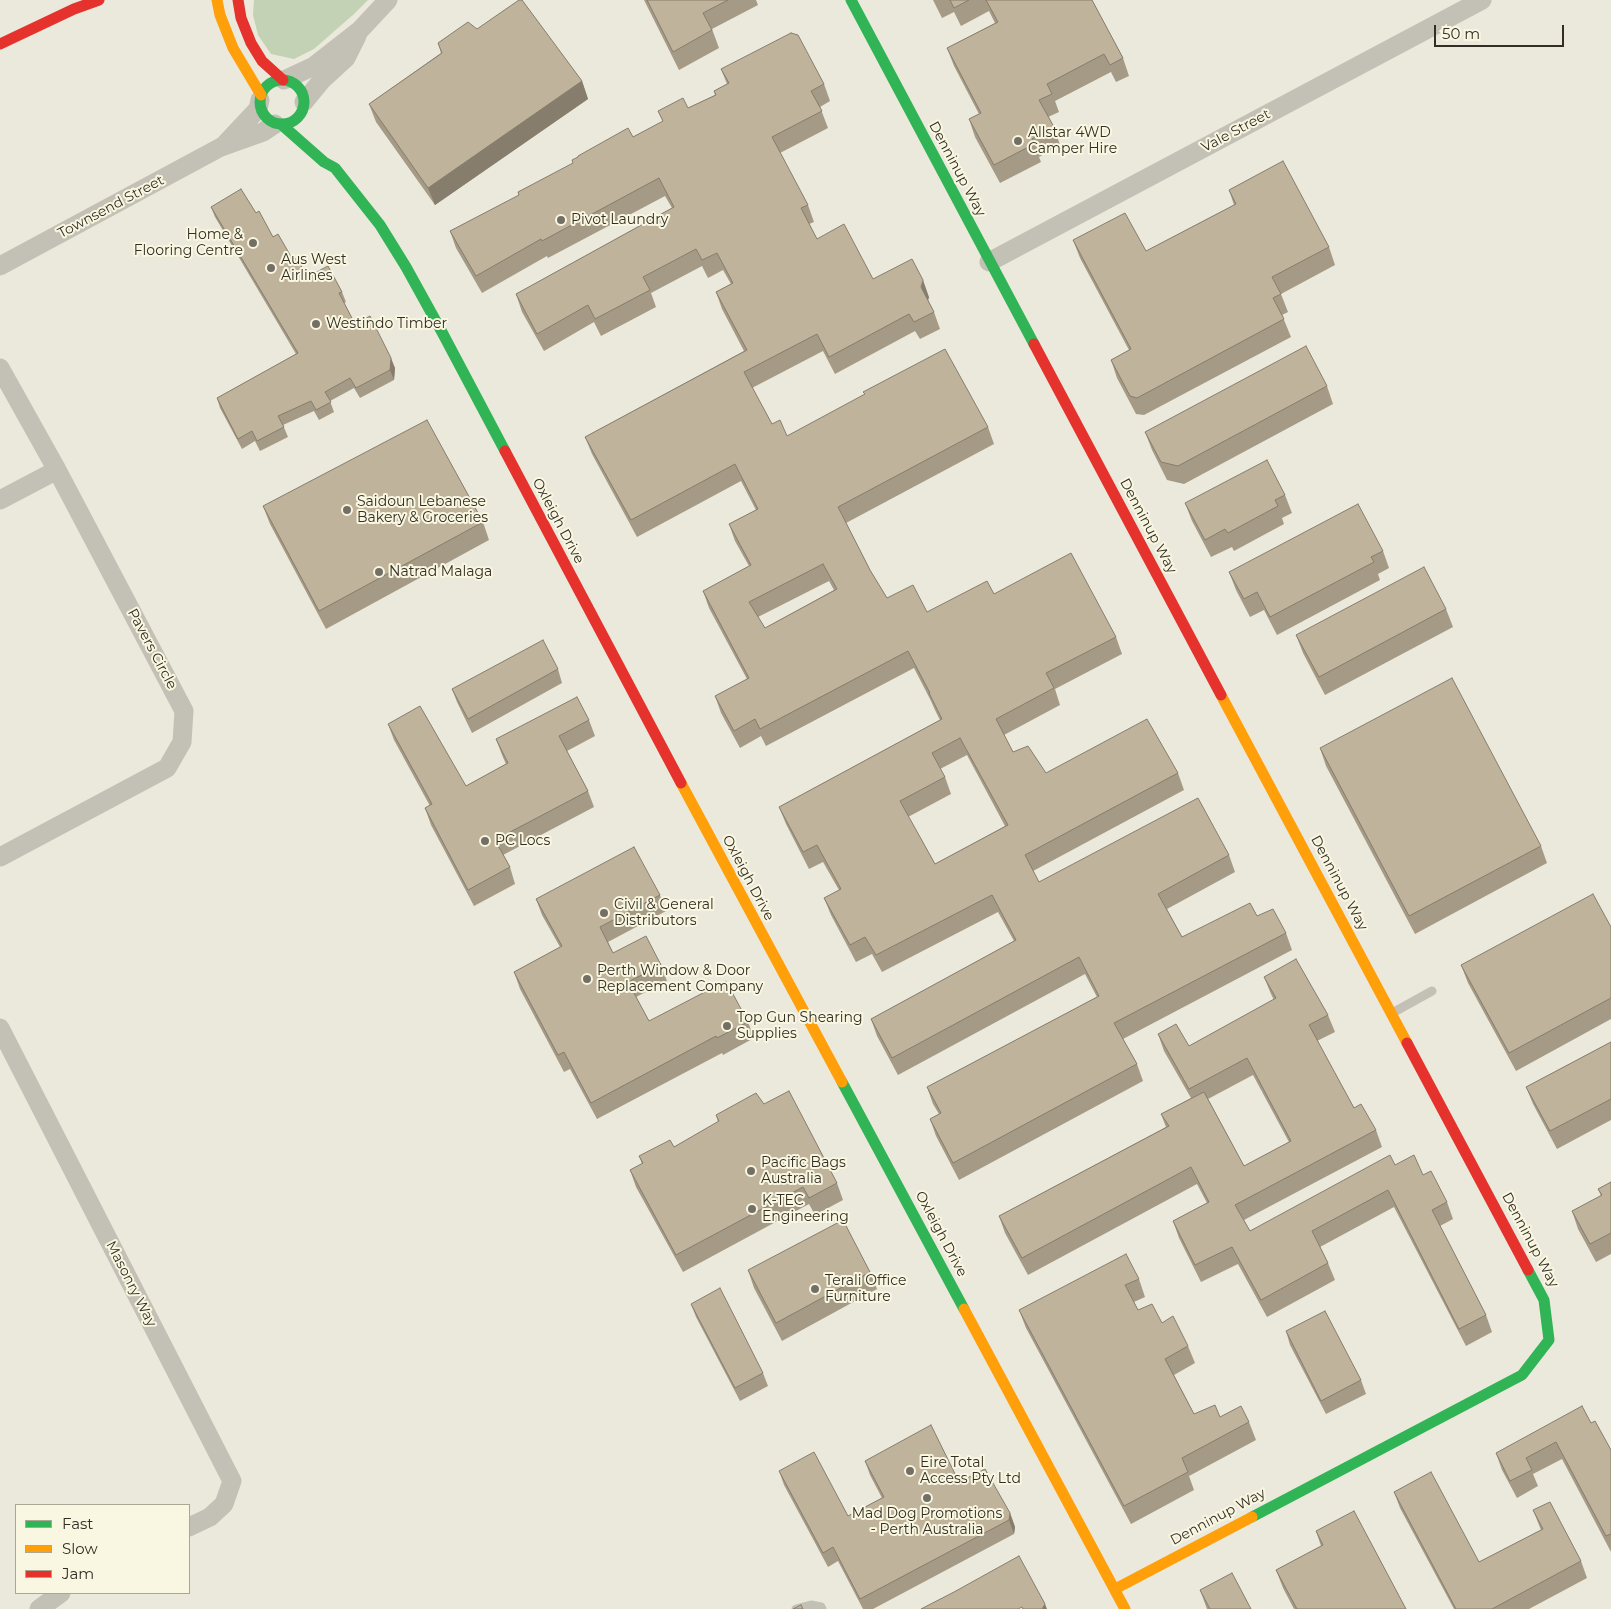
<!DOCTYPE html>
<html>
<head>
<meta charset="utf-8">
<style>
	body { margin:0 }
	#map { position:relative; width:1611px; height:1609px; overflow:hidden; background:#ebe9db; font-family:Montserrat,sans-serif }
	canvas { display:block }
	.legend { position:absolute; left:15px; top:1504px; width:175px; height:90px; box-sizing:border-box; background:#f9f7e1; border:1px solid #aaa795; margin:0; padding:6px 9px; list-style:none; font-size:15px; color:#332e24 }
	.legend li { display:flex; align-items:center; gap:10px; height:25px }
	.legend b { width:25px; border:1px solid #aaa795 }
	.scale { position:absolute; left:1434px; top:25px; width:130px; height:22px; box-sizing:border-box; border:2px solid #332e24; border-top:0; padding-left:6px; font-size:15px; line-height:18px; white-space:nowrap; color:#332e24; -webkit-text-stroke:4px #f9f7e1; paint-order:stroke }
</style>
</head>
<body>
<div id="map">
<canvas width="1611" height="1609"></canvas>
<ul class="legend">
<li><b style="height:6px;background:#30b455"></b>Fast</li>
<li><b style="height:6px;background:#ff9f0a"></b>Slow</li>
<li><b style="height:6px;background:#e5322d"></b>Jam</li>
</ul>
<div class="scale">50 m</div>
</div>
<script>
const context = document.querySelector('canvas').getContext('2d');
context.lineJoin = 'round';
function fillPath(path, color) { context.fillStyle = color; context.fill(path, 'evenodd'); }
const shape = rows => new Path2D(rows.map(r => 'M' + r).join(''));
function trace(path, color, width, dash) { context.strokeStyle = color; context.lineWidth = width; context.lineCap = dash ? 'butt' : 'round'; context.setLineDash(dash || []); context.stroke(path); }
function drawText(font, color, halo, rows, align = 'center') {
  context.font = font + ' Montserrat,sans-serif'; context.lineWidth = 4; context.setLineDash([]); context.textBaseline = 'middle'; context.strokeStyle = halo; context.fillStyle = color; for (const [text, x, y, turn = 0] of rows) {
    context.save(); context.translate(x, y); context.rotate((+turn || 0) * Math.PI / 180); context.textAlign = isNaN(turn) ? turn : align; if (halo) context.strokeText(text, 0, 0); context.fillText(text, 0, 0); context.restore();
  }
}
fillPath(shape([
	[254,0,368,0,354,14,314,49,294,59,271,54,258,35,253,15]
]), '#c3d2b4');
trace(shape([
	[1394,1012,1432,991],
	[796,1609,811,1605,821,1607,822,1609]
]), '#c3c0b5', 9);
trace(shape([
	[284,80,314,66,360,30,388,0],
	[304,102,322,80,346,58,357,36],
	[226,143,258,109,260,100],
	[989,262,1482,0],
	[0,266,221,147,263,132,275,124],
	[0,368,57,470,184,711,182,742,167,768,0,857],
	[0,500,57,470],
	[0,1028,232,1481,224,1504,210,1517,189,1527],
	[39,1609,61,1593]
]), '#c3c0b5', 19);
trace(shape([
	[851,0,1034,344],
	'260 102a22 22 0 1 1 44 0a22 22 0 1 1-44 0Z',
	[282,125,324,162,335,168,380,225,406,267,443,334,505,451],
	[842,1082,964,1309],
	[1252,1517,1522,1375,1549,1340,1544,1300,1528,1270]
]), '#30b455', 11);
trace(shape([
	[217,0,220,15,233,48,261,95],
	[1221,695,1407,1043],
	[681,783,842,1082],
	[964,1309,1125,1609],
	[1115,1589,1252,1517]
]), '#ff9f0a', 11);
trace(shape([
	[238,0,241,18,251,43,262,61,283,80],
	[0,44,74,9,99,0],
	[1034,344,1221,695],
	[505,451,681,783],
	[1407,1043,1528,1270]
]), '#e5322d', 11);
fillPath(shape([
	[644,0,756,0,758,5,712,29,719,48,679,70],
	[933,0,1092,0,1123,58,1129,76,1116,82,1111,72,1055,101,1059,112,1048,117,1054,127,1060,145,1039,157,1041,162,1000,183,975,137,969,119,979,114,954,66,947,48,995,23,989,11,961,26,954,12,942,18],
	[477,29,582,81,588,99,435,205,376,122,369,104,441,53,438,43],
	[721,69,824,84,830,101,820,107,828,128,780,153,808,205,814,222,809,224,817,239,873,279,929,297,928,300,934,312,940,329,920,339,915,331,835,374,823,351,752,388,772,424,787,436,988,427,994,444,846,523,870,570,887,598,927,612,994,594,1116,637,1122,654,1055,689,1060,705,1004,735,1013,752,1046,773,1178,773,1184,790,1033,871,1039,882,1229,855,1235,872,1167,909,1182,937,1257,916,1286,933,1292,950,1123,1039,1137,1064,1143,1081,959,1180,936,1136,930,1119,939,1114,933,1104,927,1087,1097,997,1085,974,898,1075,877,1036,871,1019,1014,941,998,912,882,972,872,954,856,962,831,915,824,898,839,890,823,862,809,869,786,824,779,807,940,720,935,710,931,701,914,668,766,746,761,736,740,748,721,713,715,696,747,679,709,608,703,591,749,566,735,541,729,524,756,510,741,481,637,537,592,454,585,437,744,351,722,309,716,292,731,284,723,270,708,278,702,266,651,293,656,307,601,336,594,322,544,351,522,312,516,294,672,208,665,196,548,258,547,256,482,293,456,248,450,231,519,196,518,192,633,137,663,122,658,111,688,108,715,95,714,91,727,84],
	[829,581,834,590,765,628,758,617],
	[967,755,1005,826,935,864,908,817,951,794,945,777,940,769],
	[1229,190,1329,247,1335,265,1281,294,1288,312,1282,315,1291,337,1144,415,1136,414,1117,378,1111,360,1129,350,1080,258,1073,240,1146,251,1234,205],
	[211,207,256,213,273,237,307,277,342,292,346,302,344,303,355,324,395,368,394,380,360,398,354,388,330,401,334,412,319,420,314,411,283,425,288,437,260,451,255,441,242,449,220,408,217,398,296,354,215,217],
	[1327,386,1333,404,1184,484,1167,480,1152,450,1145,432],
	[1285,495,1292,513,1282,518,1284,524,1234,551,1232,547,1211,557,1192,521,1185,503],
	[263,506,483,522,489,540,326,629,270,524],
	[1383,551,1389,568,1378,574,1380,580,1277,635,1264,610,1250,617,1236,590,1229,572],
	[1446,609,1453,627,1325,695,1303,653,1296,635],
	[558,669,562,683,472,733,457,702,452,689],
	[589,720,595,736,567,751,588,791,594,807,503,855,510,867,515,884,474,906,431,825,425,808,430,806,394,740,388,724,466,786,506,764,502,755,496,739],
	[1320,748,1541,846,1547,863,1415,934,1326,766],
	[660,895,666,911,608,942,613,953,661,965,667,981,636,997,649,1021,748,1022,754,1038,723,1055,722,1053,597,1119,570,1069,564,1072,520,989,514,972,560,947,542,915,536,899],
	[1611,927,1611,1019,1516,1071,1468,983,1461,965],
	[1264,977,1328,1015,1335,1032,1317,1041,1354,1108,1376,1130,1382,1147,1244,1220,1250,1231,1395,1165,1423,1175,1447,1202,1453,1219,1440,1226,1486,1315,1492,1332,1466,1346,1394,1207,1320,1247,1328,1263,1335,1280,1267,1317,1238,1264,1201,1282,1179,1238,1173,1221,1207,1203,1197,1184,1028,1275,1005,1233,999,1216,1166,1127,1161,1114,1191,1098,1164,1051,1158,1034,1189,1046,1274,1000,1271,994],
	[1253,1075,1289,1142,1244,1166,1208,1099],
	[1611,1042,1611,1120,1557,1149,1533,1104,1526,1087],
	[764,1104,837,1183,843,1200,815,1215,809,1204,683,1272,636,1187,630,1170,642,1164,639,1156,674,1147,718,1122,716,1115],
	[1611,1182,1611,1254,1596,1262,1578,1229,1572,1211,1601,1196,1598,1189],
	[748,1270,870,1272,877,1289,782,1341,754,1288],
	[1139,1279,1145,1297,1134,1302,1138,1310,1162,1323,1188,1346,1195,1363,1174,1375,1194,1414,1220,1417,1249,1422,1256,1440,1189,1476,1194,1490,1131,1524,1026,1328,1019,1310],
	[691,1304,763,1373,768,1386,740,1401,696,1317],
	[1286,1331,1361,1380,1366,1394,1326,1414,1290,1345],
	[1591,1423,1611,1450,1611,1552,1562,1459,1533,1474,1538,1486,1517,1498,1502,1470,1496,1453],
	[865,1461,959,1482,1010,1513,1015,1527,1014,1534,873,1609,863,1609,838,1561,828,1567,784,1485,779,1471,848,1516,882,1498,870,1475],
	[1394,1492,1479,1562,1541,1530,1533,1510,1581,1561,1587,1578,1529,1609,1454,1609,1400,1508],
	[1316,1531,1406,1609,1294,1609,1283,1588,1276,1570,1321,1546],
	[1200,1590,1251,1609,1207,1609]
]), '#a59a86');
fillPath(shape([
	[582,81,588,99,435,205,428,188],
	[923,280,929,297,927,304,921,287],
	[391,358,395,368,394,380,390,370],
	[1010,1513,1015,1527,1014,1534,1009,1520],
	[1045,1604,1047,1609,1042,1609]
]), '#867d6d');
const building = shape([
	[519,0,522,0,582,81,428,188,369,104,442,53,438,43,468,22,477,29,519,0],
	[647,0,728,0,703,13,712,30,673,52,647,0],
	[950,0,969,0,954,8,950,0],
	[986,0,1092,0,1123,58,1110,65,1104,54,1047,84,1052,94,1039,100,1054,127,1032,139,1034,144,994,165,969,119,981,113,947,48,998,22,986,0],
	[791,33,798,35,824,84,811,91,822,111,772,137,808,205,801,208,817,239,844,224,873,279,912,259,923,280,921,287,934,312,914,322,909,314,829,357,817,334,744,372,772,424,780,420,787,436,865,394,863,392,945,349,988,427,838,507,870,570,887,598,913,585,927,612,987,581,994,594,1071,553,1116,637,1046,673,1054,688,996,719,1013,752,1028,746,1046,773,1147,719,1178,773,1025,855,1039,882,1198,798,1229,855,1158,894,1182,937,1250,903,1257,916,1273,909,1286,933,1114,1023,1137,1064,953,1163,930,1119,941,1113,927,1087,1099,996,1079,957,892,1058,871,1019,1016,940,992,895,876,955,865,937,850,945,824,898,841,889,817,845,803,852,779,807,942,719,929,693,930,693,908,651,760,729,755,719,734,731,715,696,749,678,703,591,751,565,729,524,758,509,735,464,631,520,585,437,747,350,716,292,733,283,717,253,702,260,696,249,643,277,650,290,595,319,588,305,537,334,516,294,674,207,659,178,542,241,541,239,476,276,450,231,519,195,518,192,573,163,572,160,578,157,578,156,628,128,633,137,663,121,658,111,683,98,688,108,716,95,714,91,729,83,721,69,791,33],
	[823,564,837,589,765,628,749,602,823,564],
	[960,738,1008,825,935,864,900,801,945,777,932,753,960,738],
	[1283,161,1329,247,1272,277,1281,294,1273,298,1284,319,1137,398,1130,396,1111,360,1131,349,1073,240,1125,213,1146,251,1236,204,1229,190,1283,161],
	[241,189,256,213,259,211,273,237,278,234,293,260,297,258,307,277,328,266,342,292,339,293,355,324,370,316,391,358,390,370,356,388,350,378,325,392,331,402,316,410,311,401,278,416,284,427,257,441,252,431,238,439,217,398,298,353,211,207,241,189],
	[1306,346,1327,386,1178,466,1161,462,1145,432,1306,346],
	[427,420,483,522,319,611,263,506,427,420],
	[1267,460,1285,495,1275,500,1278,506,1228,533,1225,529,1205,540,1185,503,1267,460],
	[1358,504,1383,551,1371,557,1374,562,1270,617,1257,592,1244,599,1229,572,1358,504],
	[1424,567,1446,609,1319,677,1296,635,1424,567],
	[543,640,558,669,468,719,452,689,543,640],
	[1452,678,1541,846,1409,916,1320,748,1452,678],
	[577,697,589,720,559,736,588,791,495,840,510,867,468,890,425,808,432,804,388,724,420,706,466,786,508,763,496,739,577,697],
	[634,847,660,895,600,927,613,953,646,936,661,965,628,982,649,1021,726,981,748,1022,717,1038,716,1036,591,1103,564,1052,558,1055,514,972,562,946,536,899,634,847],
	[1593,894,1611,927,1611,998,1509,1053,1461,965,1593,894],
	[1296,959,1328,1015,1309,1025,1354,1108,1361,1104,1376,1130,1235,1205,1250,1231,1390,1155,1395,1165,1414,1155,1423,1175,1431,1171,1447,1202,1432,1210,1486,1315,1459,1329,1388,1190,1312,1231,1328,1263,1261,1300,1232,1247,1195,1265,1173,1221,1209,1202,1191,1167,1022,1258,999,1216,1169,1126,1161,1114,1204,1092,1244,1166,1291,1141,1247,1058,1189,1089,1158,1034,1176,1024,1189,1046,1276,998,1264,977,1296,959],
	[1611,1042,1611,1099,1550,1131,1526,1087,1611,1042],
	[789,1091,837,1183,809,1198,803,1187,676,1255,630,1170,643,1163,639,1156,670,1140,674,1147,719,1121,716,1115,756,1093,764,1104,789,1091],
	[1611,1182,1611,1233,1590,1244,1572,1211,1602,1195,1598,1189,1611,1182],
	[843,1220,870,1272,776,1323,748,1270,843,1220],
	[1126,1254,1139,1279,1125,1285,1138,1310,1152,1304,1162,1323,1173,1316,1188,1346,1165,1359,1194,1414,1215,1405,1220,1417,1241,1406,1249,1422,1182,1458,1188,1472,1124,1506,1019,1310,1126,1254],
	[720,1288,763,1373,735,1388,691,1304,720,1288],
	[1325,1311,1361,1380,1321,1401,1286,1331,1325,1311],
	[1582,1406,1591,1423,1595,1421,1611,1450,1611,1534,1606,1536,1556,1442,1526,1458,1532,1470,1510,1481,1496,1453,1582,1406],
	[931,1425,959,1482,985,1469,1010,1513,1009,1520,860,1599,833,1547,823,1553,779,1471,814,1452,848,1516,884,1497,865,1461,931,1425],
	[1431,1472,1479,1562,1543,1529,1533,1510,1550,1502,1581,1561,1492,1609,1456,1609,1394,1492,1431,1472],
	[1354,1511,1406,1609,1297,1609,1276,1570,1323,1545,1316,1531,1354,1511],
	[1019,1556,1045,1604,1042,1609,1023,1609,1022,1607,1018,1609,921,1609,954,1592,1019,1556],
	[1232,1573,1251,1609,1210,1609,1200,1590,1232,1573],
	[801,1605,803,1609,793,1609,801,1605]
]);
fillPath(building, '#c0b39c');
trace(building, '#867d6d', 1);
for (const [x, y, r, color] of [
	[1018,141,5,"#736f64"],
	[561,220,5,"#736f64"],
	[253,243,5,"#736f64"],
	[271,268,5,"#736f64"],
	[316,324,5,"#736f64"],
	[347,510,5,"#736f64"],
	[379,572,5,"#736f64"],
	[485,841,5,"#736f64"],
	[604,913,5,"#736f64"],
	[587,979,5,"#736f64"],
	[727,1026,5,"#736f64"],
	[751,1171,5,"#736f64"],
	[752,1209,5,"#736f64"],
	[815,1289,5,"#736f64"],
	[910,1471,5,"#736f64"],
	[927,1498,5,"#736f64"]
]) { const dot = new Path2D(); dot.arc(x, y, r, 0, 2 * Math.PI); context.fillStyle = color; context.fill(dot); trace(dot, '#f9f7e1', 2); }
drawText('14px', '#332e24', '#f9f7e1', [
	["Vale Street",1236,131,-28],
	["Denninup Way",957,169,62],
	["Townsend Street",111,207,-28],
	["Oxleigh Drive",558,521,62],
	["Denninup Way",1148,526,62],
	["Pavers Circle",152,649,62],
	["Oxleigh Drive",748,878,62],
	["Denninup Way",1339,883,62],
	["Oxleigh Drive",941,1234,62],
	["Denninup Way",1530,1240,62],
	["Masonry Way",131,1284,63],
	["Denninup Way",1218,1517,-28]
]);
drawText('14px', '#332e24', '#f9f7e1', [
	["Allstar 4WD",1028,133],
	["Camper Hire",1028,149],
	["Pivot Laundry",571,220],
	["Home &",243,235,"right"],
	["Flooring Centre",243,251,"right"],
	["Aus West",281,260],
	["Airlines",281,276],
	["Westindo Timber",326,324],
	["Saidoun Lebanese",357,502],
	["Bakery & Groceries",357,518],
	["Natrad Malaga",389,572],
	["PC Locs",495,841],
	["Civil & General",614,905],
	["Distributors",614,921],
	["Perth Window & Door",597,971],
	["Replacement Company",597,987],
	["Top Gun Shearing",737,1018],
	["Supplies",737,1034],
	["Pacific Bags",761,1163],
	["Australia",761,1179],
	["K-TEC",762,1201],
	["Engineering",762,1217],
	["Terali Office",825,1281],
	["Furniture",825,1297],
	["Eire Total",920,1463],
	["Access Pty Ltd",920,1479],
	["Mad Dog Promotions",927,1514,"center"],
	["- Perth Australia",927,1530,"center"]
], 'left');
</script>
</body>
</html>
